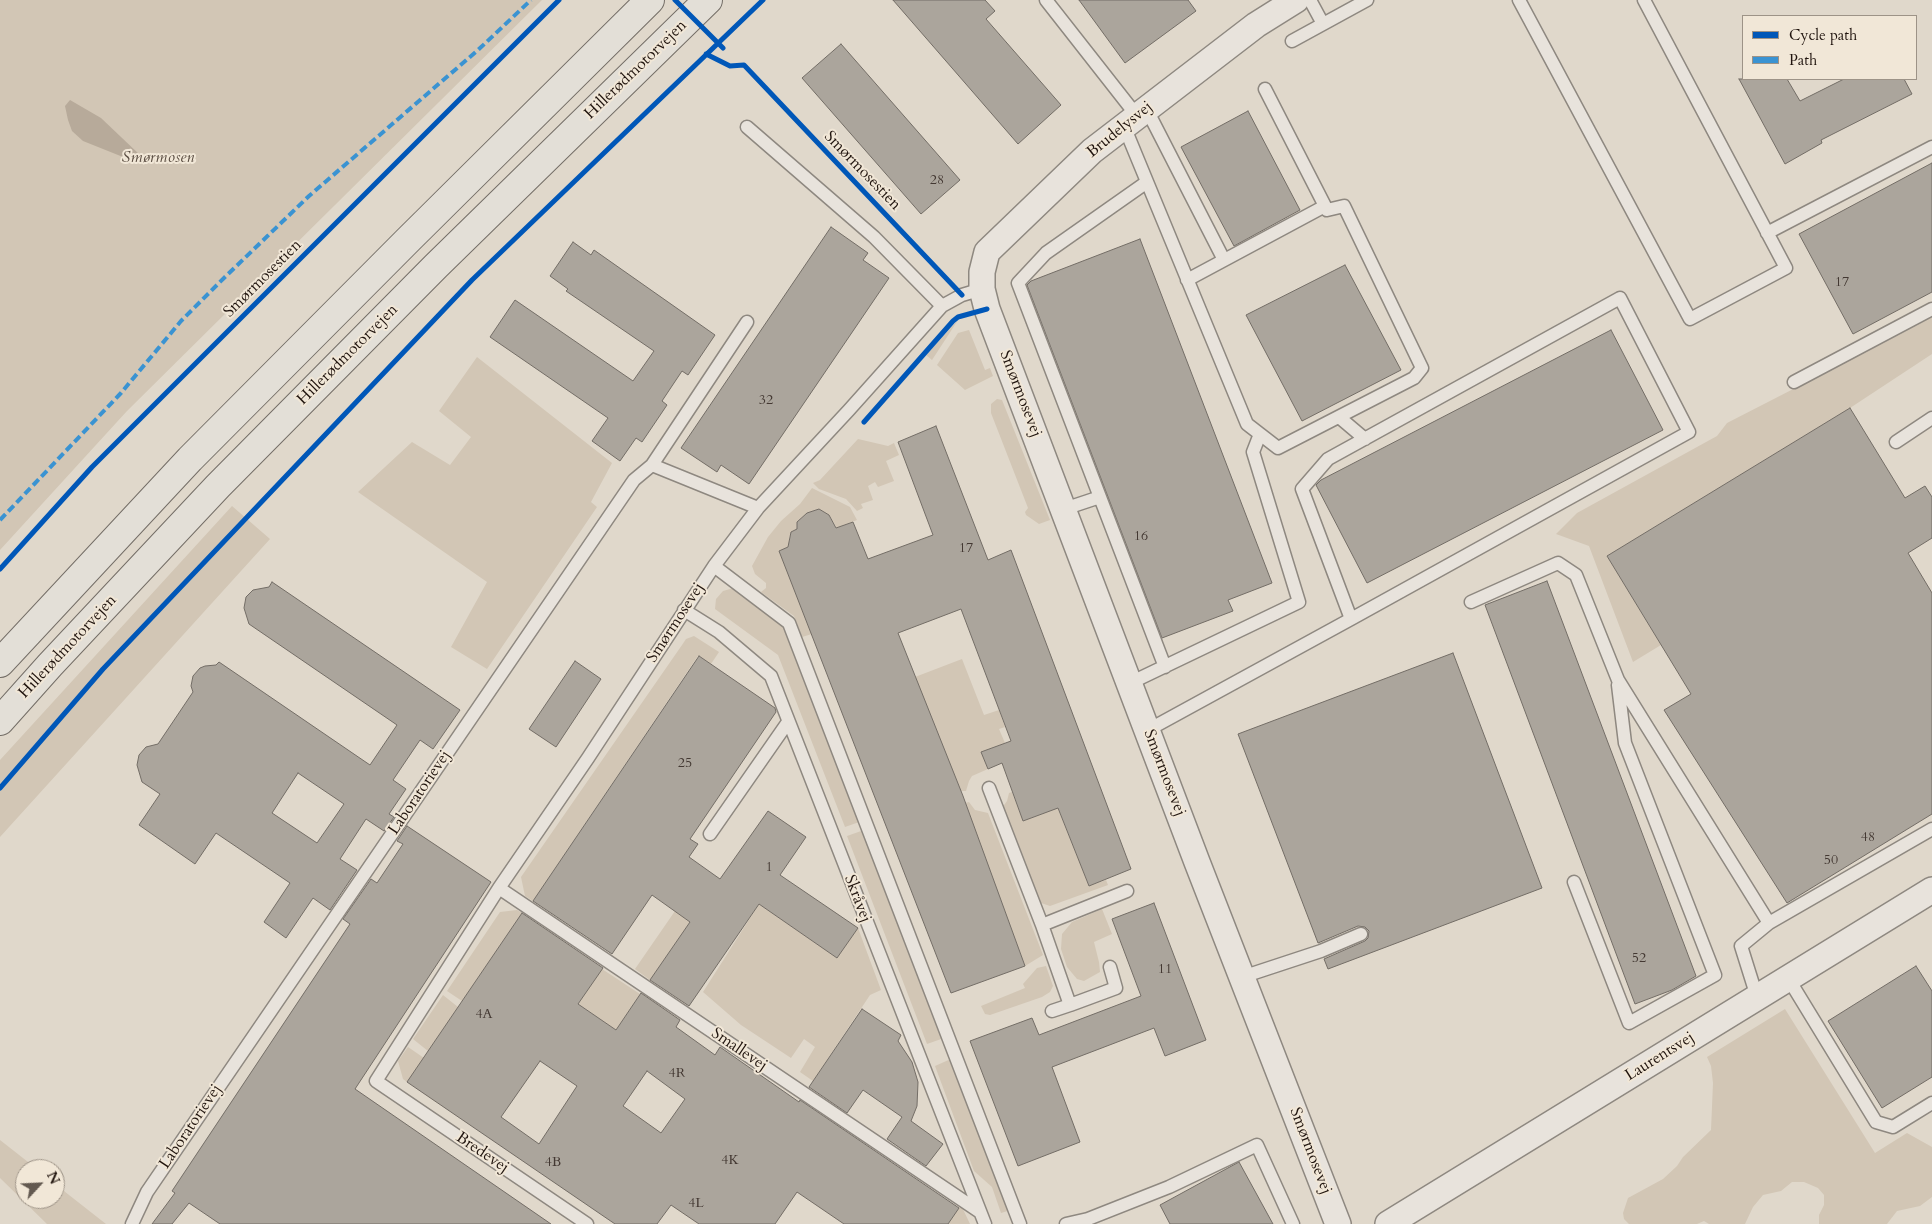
<!DOCTYPE html>
<html>
<head>
<meta charset="utf-8">
<style>
	body { margin:0 }
	#map { position:relative; width:1932px; height:1224px; overflow:hidden; background:#e0d8cb; font-family:Cardo,serif }
	canvas { display:block }
	.legend { position:absolute; left:1742px; top:15px; width:175px; height:65px; box-sizing:border-box; background:#f1e7d7; border:1px solid #9d9387; margin:0; padding:6px 9px; list-style:none; font-size:15px; color:#20140e }
	.legend li { display:flex; align-items:center; gap:10px; height:25px }
	.legend b { width:25px; border:1px solid #9d9387 }
	.north { position:absolute; left:15px; top:1159px; width:50px; height:50px; box-sizing:border-box; background:#f1e7d7; border:1px solid #9d9387; border-radius:50%; rotate:65deg; font-size:14px; font-weight:700; line-height:20px; text-align:center; color:#20140e }
	.north::after { content:''; display:block; margin:auto; width:18px; height:22px; background:#635950; clip-path:polygon(50% 0,100% 100%,50% 72%,0 100%) }
</style>
</head>
<body>
<div id="map">
<canvas width="1932" height="1224"></canvas>
<ul class="legend">
<li><b style="height:6px;background:#0057b8"></b>Cycle path</li>
<li><b style="height:6px;background:#3a93d2"></b>Path</li>
</ul>
<div class="north">N</div>
</div>
<script>
const context = document.querySelector('canvas').getContext('2d');
context.lineJoin = 'round';
function fillPath(path, color) { context.fillStyle = color; context.fill(path, 'evenodd'); }
const shape = rows => new Path2D(rows.map(r => 'M' + r).join(''));
function trace(path, color, width, dash) { context.strokeStyle = color; context.lineWidth = width; context.lineCap = dash ? 'butt' : 'round'; context.setLineDash(dash || []); context.stroke(path); }
function drawText(font, color, halo, rows, align = 'center') {
  context.font = font + ' Cardo,serif'; context.lineWidth = 4; context.setLineDash([]); context.textBaseline = 'middle'; context.strokeStyle = halo; context.fillStyle = color; for (const [text, x, y, turn = 0] of rows) {
    context.save(); context.translate(x, y); context.rotate((+turn || 0) * Math.PI / 180); context.textAlign = isNaN(turn) ? turn : align; if (halo) context.strokeText(text, 0, 0); context.fillText(text, 0, 0); context.restore();
  }
}
fillPath(shape([
	[0,0,542,0,127,411,0,550],
	[1932,316,1932,354,1850,408,1607,556,1661,645,1633,662,1589,546,1556,534,1577,513,1717,436,1727,423,1844,363],
	[958,320,947,337,932,360,926,355],
	[969,330,985,370,990,368,993,376,965,390,937,365,958,333],
	[477,357,612,463,591,502,597,507,487,669,451,647,487,582,358,492,412,442,450,465,471,437,439,411],
	[997,399,1002,400,1050,520,1039,524,1026,515,1025,512,1028,508,991,413,991,404],
	[858,439,888,446,894,443,899,455,886,461,894,481,878,487,875,482,868,486,873,500,861,504,863,508,857,511,846,499,819,489,813,483,820,480],
	[812,488,850,507,857,520,837,528,829,515,819,509,807,513,797,522,797,529,791,532,789,539,792,545,780,551,812,634,802,637,794,616,761,592,766,588,766,583,755,574,752,566,768,537,781,521,800,504],
	[232,506,270,539,0,837,0,760],
	[737,587,787,626,862,821,845,827,778,655,715,609,716,599,723,591],
	[694,636,719,652,711,664,698,656,533,901,525,896,521,877,682,645,686,639],
	[962,659,984,715,999,710,1005,727,999,729,1005,743,982,752,988,769,972,776,969,781,966,791,961,791,915,677],
	[1050,789,1089,886,1106,880,1108,885,1050,906,1041,903,1037,897,1002,808,1007,801,1009,793,1012,792,1023,821,1042,814],
	[969,802,975,810,988,813,1043,955,1025,966,965,803],
	[864,830,944,1038,927,1044,847,836],
	[759,904,837,958,858,928,881,990,870,995,813,1081,800,1072,815,1047,804,1039,791,1058,741,1025,703,992],
	[1102,909,1112,934,1094,942,1099,962,1100,972,1084,981,1077,979,1067,967,1061,949,1062,934,1072,922],
	[517,910,522,913,462,1001,447,991,500,912],
	[675,911,690,922,650,980,635,969],
	[1046,966,1053,986,1050,992,1042,997,990,1015,985,1014,981,1006,1025,988,1023,984,1037,968],
	[602,969,640,994,616,1030,578,1004],
	[443,995,458,1007,428,1051,413,1039],
	[1785,1009,1875,1153,1907,1133,1932,1147,1932,1197,1920,1206,1897,1211,1887,1224,1819,1224,1819,1215,1824,1205,1824,1195,1818,1188,1804,1182,1792,1182,1781,1191,1763,1195,1753,1207,1745,1224,1709,1224,1704,1221,1697,1224,1629,1224,1624,1219,1623,1213,1628,1198,1663,1179,1677,1166,1683,1157,1711,1130,1713,1083,1711,1066,1707,1057],
	[408,1047,424,1058,407,1082,403,1079,398,1061],
	[953,1058,1011,1210,1001,1213,992,1187,974,1171,935,1066],
	[0,1140,37,1169,25,1169,25,1199,55,1199,55,1184,106,1224,47,1224,0,1178],
	[961,1205,970,1224,948,1224]
]), '#d2c6b5');
fillPath(shape([
	[70,100,101,118,141,156,133,161,83,141,72,131,68,120,65,106]
]), '#b7aa9a');
const building = shape([
	[893,0,985,0,995,11,986,19,1061,105,1018,144,893,0],
	[1079,0,1188,0,1196,11,1125,63,1079,0],
	[841,44,960,180,921,214,802,78,841,44],
	[1739,79,1787,79,1800,101,1844,79,1904,79,1912,94,1821,140,1822,143,1785,164,1739,79],
	[1248,111,1300,210,1234,246,1181,147,1248,111],
	[1932,163,1932,292,1853,334,1799,234,1932,163],
	[831,227,868,253,863,260,889,278,749,484,721,465,717,472,681,448,831,227],
	[1140,239,1272,583,1228,600,1233,611,1162,638,1027,285,1031,281,1140,239],
	[573,242,591,255,594,250,715,335,688,375,682,371,662,401,667,405,642,442,636,438,620,461,592,441,608,418,490,337,515,300,633,381,654,351,566,291,568,289,550,276,573,242],
	[1345,265,1401,370,1302,421,1246,315,1345,265],
	[1611,330,1663,430,1367,583,1316,485,1321,480,1611,330],
	[1850,408,1905,498,1925,486,1932,497,1932,538,1908,553,1932,593,1932,814,1787,903,1664,710,1691,694,1607,556,1850,408],
	[936,426,988,560,1011,550,1131,869,1089,886,1058,808,1023,821,1002,763,988,769,981,752,1011,741,961,609,898,633,963,796,1025,966,951,993,779,551,788,547,791,532,797,529,797,522,807,513,819,509,829,515,836,528,853,522,868,559,933,535,898,442,936,426],
	[1547,581,1696,976,1672,990,1635,1004,1485,605,1547,581],
	[272,582,460,710,433,749,420,740,393,780,406,789,389,814,394,817,384,831,366,819,340,859,357,870,330,910,313,898,286,938,264,922,290,883,216,833,195,864,139,825,160,794,142,782,137,765,139,755,146,747,158,744,193,692,191,686,193,676,200,668,205,666,216,665,219,662,370,765,397,725,249,624,244,608,246,597,253,590,269,587,272,582],
	[298,773,344,804,317,843,272,813,298,773],
	[1453,653,1542,888,1328,969,1324,959,1365,941,1368,938,1369,931,1365,927,1358,926,1318,943,1238,734,1453,653],
	[699,656,775,708,776,712,690,839,698,844,689,857,720,879,768,811,806,837,780,875,858,928,837,958,759,904,689,1006,650,980,690,922,652,895,612,954,533,901,699,656],
	[575,661,601,679,556,747,529,729,575,661],
	[407,826,491,882,355,1089,551,1224,220,1224,189,1203,172,1224,152,1224,175,1193,172,1191,350,924,343,919,371,879,377,883,403,844,397,841,407,826],
	[1154,903,1206,1040,1165,1056,1154,1028,1052,1067,1080,1142,1018,1166,970,1041,1032,1018,1039,1035,1141,996,1112,919,1154,903],
	[522,913,603,968,578,1004,616,1030,641,993,680,1020,676,1027,715,1055,720,1047,799,1102,800,1100,959,1208,948,1224,844,1224,797,1192,775,1224,699,1224,671,1205,657,1224,615,1224,407,1082,522,913],
	[540,1061,577,1086,539,1144,501,1117,540,1061],
	[647,1071,685,1099,661,1133,623,1106,647,1071],
	[1916,966,1932,991,1932,1077,1882,1108,1828,1021,1916,966],
	[862,1009,901,1035,898,1041,912,1062,918,1082,917,1106,911,1121,943,1144,926,1166,887,1139,902,1117,863,1090,847,1113,809,1087,862,1009],
	[1239,1162,1273,1224,1170,1224,1160,1205,1239,1162]
]);
fillPath(building, '#aba59c');
trace(building, '#736d66', 1);
const service = shape([
	[1046,0,1137,116],
	[1310,0,1323,24],
	[1519,0,1690,319,1786,268,1644,0],
	[1292,41,1367,0],
	[1146,108,1224,260],
	[1124,126,1247,424,1278,448,1414,378,1422,368,1344,206,1327,210,1265,89],
	[747,127,874,237,942,306],
	[1147,182,1046,253,1018,283,1165,667],
	[1767,233,1932,147],
	[1187,280,1325,206],
	[1794,382,1932,309],
	[1339,417,1365,439],
	[1896,442,1932,418],
	[652,465,747,322],
	[1064,509,1100,497],
	[714,566,789,623,1020,1224],
	[1471,602,1558,563,1576,575,1618,680,1769,923,1741,946,1757,997],
	[684,610,719,632,771,676,985,1224],
	[1130,683,1299,602,1253,452,1260,434],
	[1148,730,1351,619,1689,432,1620,298,1328,459,1302,489,1351,619],
	[989,788,1042,925,1070,1005,1116,988,1110,967],
	[710,834,788,722],
	[1574,882,1629,1023,1715,975,1625,743,1618,685],
	[499,888,980,1212],
	[1769,923,1932,829],
	[1042,925,1127,891],
	[1242,977,1321,951,1361,934],
	[1788,978,1876,1122,1893,1127,1932,1103],
	[1052,1011,1070,1005],
	[132,1224,147,1192,634,480,652,465,758,508],
	[587,1224,376,1081,499,888,588,758,714,566,758,508,849,410,942,306,962,295,982,289],
	[1066,1224,1088,1219,1169,1187,1257,1145,1293,1224]
]);
const minor = shape([
	[1296,0,1256,25,1092,151,987,252,982,272,982,289,987,309,1197,862,1338,1224],
	[1388,1224,1932,890]
]);
const motorway = shape([
	[0,663,190,459,409,239,650,0],
	[0,721,50,665,218,486,436,266,708,0]
]);
trace(service, '#8e8880', 15);
trace(minor, '#8e8880', 28);
trace(motorway, '#736d66', 30);
trace(service, '#e8e3dc', 12);
trace(minor, '#e8e3dc', 25);
trace(motorway, '#e3dfd7', 28);
trace(shape([
	[0,520,121,393,181,321,225,277,309,196,478,50,531,0]
]), '#3a93d2', 4, [8, 4]);
trace(shape([
	[675,0,723,48],
	[706,54,730,66,744,65,962,295],
	[864,422,953,321,958,317,987,309],
	[0,569,92,467,559,0],
	[0,788,103,669,472,280,763,0]
]), '#0057b8', 5);
drawText('14px', '#433832', null, [
	["28",937,181],
	["17",1842,283],
	["32",766,401],
	["16",1141,537],
	["17",966,549],
	["25",685,764],
	["48",1868,838],
	["50",1831,861],
	["1",769,868],
	["52",1639,959],
	["11",1165,970],
	["4A",484,1015],
	["4R",677,1074],
	["4K",730,1161],
	["4B",553,1163],
	["4L",696,1204]
]);
drawText('16px', '#20140e', '#f1e7d7', [
	["Hillerødmotorvejen",636,70,-44],
	["Brudelysvej",1120,130,-39],
	["Smørmosestien",862,171,46],
	["Smørmosestien",263,279,-45],
	["Hillerødmotorvejen",348,355,-45],
	["Smørmosevej",1020,394,69],
	["Smørmosevej",676,623,-57],
	["Hillerødmotorvejen",68,647,-47],
	["Smørmosevej",1164,773,69],
	["Laboratorievej",420,793,-56],
	["Skråvej",857,899,69],
	["Smallevej",739,1050,34],
	["Laurentsvej",1660,1057,-32],
	["Laboratorievej",191,1127,-56],
	["Smørmosevej",1310,1151,69],
	["Bredevej",482,1153,34]
]);
drawText('italic 16px', '#5a4d42', '#f1e7d7', [
	["Smørmosen",158,158]
]);
</script>
</body>
</html>
